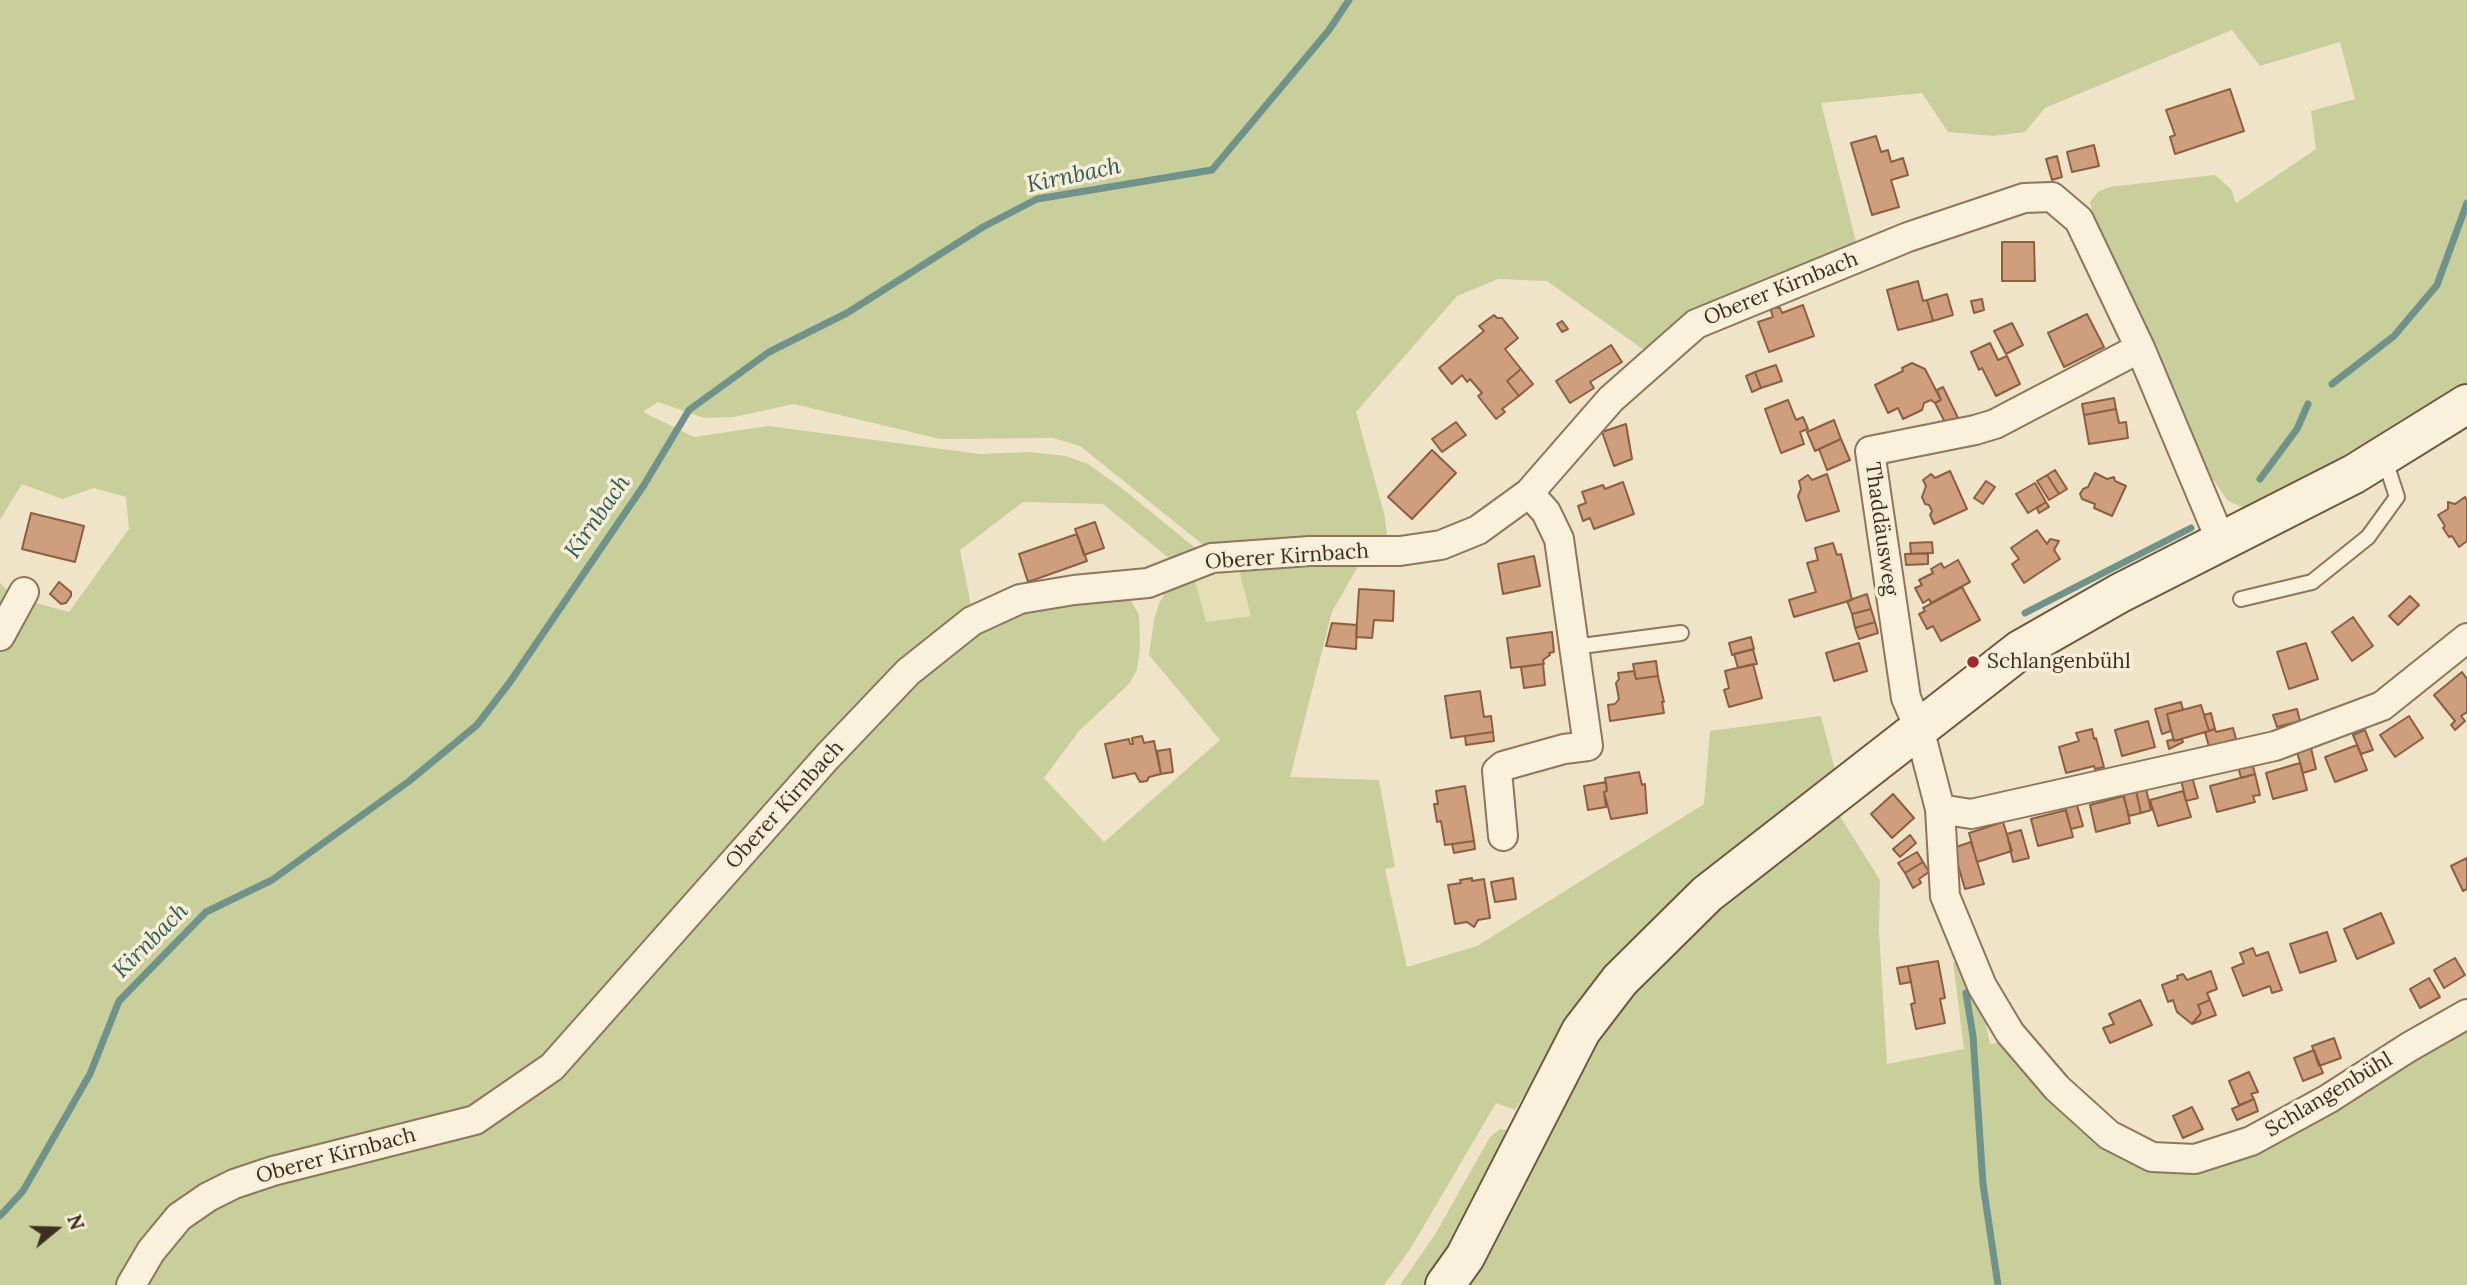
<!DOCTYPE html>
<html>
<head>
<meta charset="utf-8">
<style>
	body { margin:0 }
	#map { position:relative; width:2467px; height:1285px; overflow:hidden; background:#f0e4c8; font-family:Lora,serif }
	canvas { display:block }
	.north { position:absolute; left:21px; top:1194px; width:70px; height:70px; -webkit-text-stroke:5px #f7eed8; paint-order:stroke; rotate:71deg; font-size:19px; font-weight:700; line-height:28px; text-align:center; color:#3d2e20 }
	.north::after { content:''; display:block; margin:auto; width:24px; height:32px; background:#3d2e20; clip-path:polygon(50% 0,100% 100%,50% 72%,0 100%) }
</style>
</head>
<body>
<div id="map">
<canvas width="2467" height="1285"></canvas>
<div class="north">N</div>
</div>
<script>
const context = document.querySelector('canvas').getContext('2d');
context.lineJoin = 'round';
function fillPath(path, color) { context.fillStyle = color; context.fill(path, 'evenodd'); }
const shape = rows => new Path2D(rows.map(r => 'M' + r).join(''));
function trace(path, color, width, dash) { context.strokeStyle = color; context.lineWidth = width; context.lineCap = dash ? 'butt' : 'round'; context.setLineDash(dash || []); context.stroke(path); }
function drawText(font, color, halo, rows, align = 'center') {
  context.font = font + ' Lora,serif'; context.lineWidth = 7; context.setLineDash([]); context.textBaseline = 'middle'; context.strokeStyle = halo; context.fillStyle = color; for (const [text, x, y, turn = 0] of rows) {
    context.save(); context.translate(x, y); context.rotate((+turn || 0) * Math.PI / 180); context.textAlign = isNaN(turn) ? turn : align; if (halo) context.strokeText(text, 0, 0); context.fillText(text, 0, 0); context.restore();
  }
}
fillPath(shape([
	[1237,563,1251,616,1206,622,1192,569]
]), '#e6deb5');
fillPath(shape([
	[0,0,2467,0,2467,390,2435,412,2245,508,2228,501,2212,478,2093,216,2090,202,2098,192,2109,187,2215,175,2231,189,2236,203,2316,149,2311,111,2355,99,2340,42,2260,66,2232,30,2045,108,2025,132,1993,136,1948,132,1922,93,1821,103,1857,246,1696,311,1644,350,1547,281,1498,279,1457,296,1356,412,1385,517,1388,545,1207,548,1080,446,1053,438,940,439,794,404,734,417,704,418,658,402,643,412,694,437,768,426,980,454,1029,452,1066,456,1088,464,1123,489,1199,551,1176,564,1103,504,1023,502,960,550,972,610,558,1052,491,1104,228,1182,126,1285,0,1285,0,583,14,597,69,612,129,529,126,497,94,488,62,499,22,484,0,520],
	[1353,559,1358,566,1332,612,1290,777,1379,780,1395,867,1385,869,1407,967,1477,946,1704,804,1710,731,1821,716,1835,770,1575,1014,1515,1110,1496,1103,1411,1248,1384,1285,137,1285,194,1215,238,1192,502,1116,906,681,976,627,1030,606,1129,597,1139,615,1140,647,1137,670,1129,684,1079,731,1044,778,1104,842,1220,740,1149,655,1154,619,1160,601,1170,586,1192,569,1206,622,1251,616,1237,563],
	[1836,810,1880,880,1879,930,1887,1064,1964,1049,1953,962,1965,966,1981,999,1990,1044,2009,1041,2066,1109,2212,1166,2251,1156,2467,1024,2467,1285,1460,1285,1562,1085,1629,993,1713,911],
	[1500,1129,1509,1130,1441,1262,1423,1285,1400,1285,1436,1233,1490,1137]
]), '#c9cf9b');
trace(shape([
	[2332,384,2394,336,2437,285,2467,203],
	[2260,479,2297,429,2308,404],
	[2025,613,2191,528],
	[1966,993,1973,1036,1983,1184,1998,1285],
	[0,1216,23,1191,90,1074,119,1001,206,912,272,880,408,782,477,725,510,682,644,485,689,410,769,352,847,313,983,227,1037,199,1212,170,1329,30,1349,0]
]), '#6f938a', 7);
const building = shape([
	[2230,89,2244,131,2175,154,2170,137,2175,135,2166,110,2230,89],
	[1876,136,1881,152,1888,150,1891,162,1903,158,1908,175,1891,180,1899,207,1872,215,1851,143,1876,136],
	[2094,145,2099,166,2072,172,2067,152,2094,145],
	[2057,156,2062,177,2052,180,2046,159,2057,156],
	[2002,242,2034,242,2035,281,2002,281,2002,242],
	[1918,281,1923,301,1927,300,1933,321,1898,330,1887,290,1918,281],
	[1947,294,1953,315,1933,321,1927,300,1947,294],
	[1982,299,1984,310,1974,313,1971,301,1982,299],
	[1803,305,1814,336,1769,352,1758,322,1773,317,1771,311,1773,307,1780,308,1782,313,1803,305],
	[2087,314,2104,347,2064,367,2048,333,2087,314],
	[1494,315,1497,318,1502,318,1518,338,1505,349,1521,369,1507,381,1519,396,1502,409,1505,412,1496,419,1478,396,1482,393,1470,379,1467,382,1462,375,1452,384,1439,368,1484,331,1479,326,1494,315],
	[1562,321,1568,329,1562,332,1557,324,1562,321],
	[2012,323,2023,345,2006,354,1994,331,2012,323],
	[1990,343,1998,360,2007,356,2020,384,1996,396,1982,368,1979,370,1971,352,1990,343],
	[1611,345,1622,362,1590,382,1594,388,1570,403,1556,381,1611,345],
	[1912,363,1925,369,1941,400,1935,403,1931,400,1924,403,1922,410,1903,419,1898,408,1888,413,1875,385,1903,371,1902,368,1912,363],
	[1776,365,1782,381,1761,388,1755,372,1776,365],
	[1521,369,1533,384,1519,396,1507,381,1521,369],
	[1755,372,1761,388,1752,392,1746,376,1755,372],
	[1943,387,1959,420,1947,426,1935,403,1941,400,1937,390,1943,387],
	[2114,398,2116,409,2084,415,2082,404,2114,398],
	[1788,400,1796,420,1803,417,1808,429,1800,432,1804,444,1781,453,1765,409,1788,400],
	[2116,409,2119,423,2126,422,2128,438,2089,444,2084,415,2116,409],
	[1834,420,1841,439,1815,451,1807,432,1834,420],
	[1456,422,1466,435,1442,452,1432,439,1456,422],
	[1626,424,1632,459,1614,466,1602,432,1626,424],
	[1841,439,1850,460,1827,470,1819,449,1841,439],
	[1432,450,1456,473,1412,519,1388,497,1432,450],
	[2055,470,2067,489,2059,494,2047,475,2055,470],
	[1950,471,1967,509,1934,524,1930,515,1932,511,1929,505,1925,504,1922,497,1926,486,1923,480,1931,474,1935,478,1950,471],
	[2095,473,2107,479,2114,477,2115,481,2126,486,2112,516,2094,508,2095,504,2082,499,2080,494,2083,489,2088,487,2095,473],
	[1827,474,1839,511,1806,521,1798,496,1801,489,1799,481,1808,475,1812,480,1827,474],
	[2047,475,2059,494,2049,500,2037,481,2047,475],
	[1986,481,1995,487,1983,504,1974,498,1986,481],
	[1623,482,1634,514,1594,529,1590,518,1583,521,1578,506,1586,503,1582,492,1603,485,1605,489,1623,482],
	[2035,483,2046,502,2028,513,2016,494,2035,483],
	[2465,497,2467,500,2467,541,2459,547,2452,536,2449,537,2443,528,2445,526,2438,515,2448,509,2448,502,2455,504,2465,497],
	[2046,502,2049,507,2039,513,2037,508,2046,502],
	[31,513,84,526,75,562,22,549,31,513],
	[1095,522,1104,548,1084,555,1075,529,1095,522],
	[2037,530,2047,544,2050,539,2059,541,2054,550,2060,559,2024,583,2012,564,2019,559,2011,548,2037,530],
	[1077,534,1087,561,1028,582,1019,554,1077,534],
	[1932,542,1933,553,1911,554,1910,543,1932,542],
	[1833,543,1837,555,1841,554,1852,600,1794,617,1789,600,1816,592,1807,563,1818,560,1815,548,1833,543],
	[1928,553,1928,564,1906,565,1905,554,1928,553],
	[1534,556,1540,586,1503,594,1498,564,1534,556],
	[1958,560,1970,582,1931,603,1929,599,1923,603,1915,588,1922,585,1919,580,1933,573,1931,569,1941,563,1944,568,1958,560],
	[59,582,71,592,71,596,66,603,61,604,50,594,59,582],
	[1962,587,1980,620,1941,641,1933,626,1927,629,1919,614,1925,611,1923,608,1962,587],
	[1359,589,1394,591,1393,621,1374,620,1372,638,1356,637,1359,589],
	[1867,594,1871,609,1852,614,1847,601,1867,594],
	[2410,596,2419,605,2398,625,2389,616,2410,596],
	[1871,609,1875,622,1855,628,1852,614,1871,609],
	[2353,617,2373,646,2352,661,2332,632,2353,617],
	[1875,622,1878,633,1859,639,1855,628,1875,622],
	[1332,623,1357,625,1356,649,1326,646,1332,623],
	[1552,632,1554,652,1549,653,1550,655,1543,660,1544,664,1511,668,1507,638,1552,632],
	[1751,637,1754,649,1732,655,1729,643,1751,637],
	[1859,643,1867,671,1834,681,1826,653,1859,643],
	[2306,643,2318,679,2289,689,2277,652,2306,643],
	[1753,649,1757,664,1738,668,1734,654,1753,649],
	[1656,661,1658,676,1636,679,1633,664,1656,661],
	[1543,664,1545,685,1524,688,1521,667,1543,664],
	[1753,664,1762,698,1729,707,1724,690,1729,688,1725,671,1753,664],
	[1634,671,1636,679,1658,676,1664,702,1662,702,1664,713,1610,721,1608,705,1615,704,1619,699,1616,683,1619,679,1618,673,1634,671],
	[2462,672,2467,679,2467,712,2461,716,2465,721,2455,730,2451,725,2455,721,2434,695,2462,672],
	[1480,691,1484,717,1491,716,1493,732,1451,738,1445,696,1480,691],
	[2181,702,2183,710,2167,714,2171,731,2162,734,2155,709,2181,702],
	[2201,705,2209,731,2174,741,2167,714,2201,705],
	[2297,709,2300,721,2277,727,2273,715,2297,709],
	[2211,713,2215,729,2209,731,2204,715,2211,713],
	[2409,716,2423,738,2395,757,2380,735,2409,716],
	[2148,721,2155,747,2122,756,2115,730,2148,721],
	[2233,728,2236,739,2209,747,2205,732,2215,729,2216,732,2233,728],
	[2092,729,2094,739,2096,738,2104,767,2095,769,2094,766,2066,773,2059,747,2079,741,2076,733,2092,729],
	[2365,730,2373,750,2361,754,2353,735,2365,730],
	[1493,732,1494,741,1466,745,1465,736,1493,732],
	[1142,736,1144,743,1154,741,1161,774,1149,777,1147,781,1140,782,1135,773,1113,778,1105,744,1129,739,1130,744,1133,744,1132,738,1142,736],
	[2174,739,2174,741,2182,739,2183,742,2169,749,2167,741,2174,739],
	[2357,745,2367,770,2335,782,2325,757,2357,745],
	[2311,748,2316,769,2303,773,2297,752,2311,748],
	[1170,749,1173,772,1161,774,1157,751,1170,749],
	[2252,763,2255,774,2241,778,2238,766,2252,763],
	[2300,763,2307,790,2273,799,2266,773,2300,763],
	[1639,772,1642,785,1645,784,1647,813,1611,819,1604,792,1607,791,1605,778,1639,772],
	[2255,774,2260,795,2253,796,2255,802,2217,812,2210,786,2255,774],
	[2192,777,2198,798,2186,801,2181,780,2192,777],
	[1606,782,1607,791,1604,792,1606,807,1588,810,1584,786,1606,782],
	[1465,786,1474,841,1445,845,1441,821,1437,822,1434,804,1438,804,1436,791,1465,786],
	[2146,789,2151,810,2141,813,2136,791,2146,789],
	[2136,791,2141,813,2129,816,2123,795,2136,791],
	[2183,791,2191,817,2158,826,2150,800,2183,791],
	[1893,794,1914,818,1892,838,1871,814,1893,794],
	[2124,796,2130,823,2096,832,2090,805,2124,796],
	[2077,805,2083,826,2071,829,2065,808,2077,805],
	[2066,810,2073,837,2038,846,2031,819,2066,810],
	[2003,822,2012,851,1977,862,1969,833,2003,822],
	[2021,830,2029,858,2013,862,2007,834,2021,830],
	[1910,835,1916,843,1900,857,1893,849,1910,835],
	[1474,841,1475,849,1454,853,1452,844,1474,841],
	[1971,842,1984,884,1965,889,1953,848,1971,842],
	[1917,852,1923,862,1905,873,1898,863,1917,852],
	[2467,858,2467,889,2463,891,2451,866,2467,858],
	[1923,862,1929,872,1919,879,1921,883,1913,888,1905,873,1923,862],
	[1472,878,1472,881,1484,879,1490,918,1478,920,1474,927,1467,922,1455,924,1448,885,1461,883,1460,880,1472,878],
	[1513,878,1516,899,1495,902,1491,882,1513,878],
	[2381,913,2394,943,2357,959,2344,929,2381,913],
	[2327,932,2336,961,2300,973,2290,944,2327,932],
	[2253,948,2256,956,2268,952,2282,990,2272,993,2270,986,2243,996,2232,968,2244,963,2240,953,2253,948],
	[2455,958,2465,975,2444,988,2434,970,2455,958],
	[1938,961,1945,998,1940,999,1945,1023,1916,1029,1911,1004,1915,1003,1908,966,1938,961],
	[1908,966,1911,982,1900,984,1897,968,1908,966],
	[2211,971,2217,989,2207,993,2210,1000,2198,1005,2201,1013,2192,1024,2177,1012,2173,1000,2168,1002,2162,985,2178,979,2177,976,2183,974,2187,980,2211,971],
	[2429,978,2440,997,2420,1008,2410,989,2429,978],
	[2140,1000,2152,1025,2110,1043,2103,1028,2114,1024,2109,1014,2140,1000],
	[2210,1000,2216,1015,2192,1024,2201,1013,2198,1005,2210,1000],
	[2334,1038,2341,1058,2319,1066,2312,1046,2334,1038],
	[2314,1050,2323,1073,2303,1081,2294,1058,2314,1050],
	[2249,1072,2258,1092,2251,1094,2254,1099,2239,1105,2229,1081,2249,1072],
	[2254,1099,2258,1111,2237,1120,2232,1109,2254,1099],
	[2192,1107,2203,1129,2183,1138,2173,1116,2192,1107]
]);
fillPath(building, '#cf9f7d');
trace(building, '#8d5f41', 2);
const lane = shape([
	[2241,599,2312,582,2368,537,2397,497,2384,457],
	[1574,647,1681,633]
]);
const street = shape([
	[2140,348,1995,424,1975,430,1870,451,1906,698,1919,728,1940,809,1945,896,1982,986,2010,1033,2057,1088,2109,1135,2152,1157,2195,1159,2251,1141,2328,1099,2409,1047,2467,1014],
	[0,636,24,592],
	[1940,809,1971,814,2275,746,2382,706,2467,638],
	[1503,836,1497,771,1503,766,1564,749,1588,746,1559,539,1546,512,1529,493],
	[131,1285,151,1251,179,1217,208,1197,234,1184,273,1171,475,1120,552,1067,827,757,908,672,972,621,1020,599,1074,590,1148,583,1212,558,1310,551,1400,551,1441,545,1478,530,1529,493,1611,399,1696,324,1908,237,2024,198,2052,197,2079,220,2140,348,2221,541]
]);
const secondary = shape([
	[1445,1285,1465,1257,1581,1031,1620,980,1707,894,2020,650,2120,593,2354,474,2467,404]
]);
trace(lane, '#8d765c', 18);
trace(street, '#8d765c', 32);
trace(secondary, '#6f573f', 42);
trace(lane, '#faf1dc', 14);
trace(street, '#faf1dc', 28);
trace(secondary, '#faf1dc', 38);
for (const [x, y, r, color] of [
	[1973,662,7,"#9e2a2b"]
]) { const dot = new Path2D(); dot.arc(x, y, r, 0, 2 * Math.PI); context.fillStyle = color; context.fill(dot); trace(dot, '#f7eed8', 2.5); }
drawText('21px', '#3d2e20', '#f7eed8', [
	["Oberer Kirnbach",1781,289,-22],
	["Thaddäusweg",1881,529,82],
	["Oberer Kirnbach",1287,557,-4],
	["Oberer Kirnbach",785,805,-48],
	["Schlangenbühl",2329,1095,-31],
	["Oberer Kirnbach",336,1156,-15]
]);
drawText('21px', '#3d2e20', '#f7eed8', [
	["Schlangenbühl",1987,662]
], 'left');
drawText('italic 23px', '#2f5d5a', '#f7eed8', [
	["Kirnbach",1074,176,-12],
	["Kirnbach",598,517,-55],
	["Kirnbach",151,941,-45]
]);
</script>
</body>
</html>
